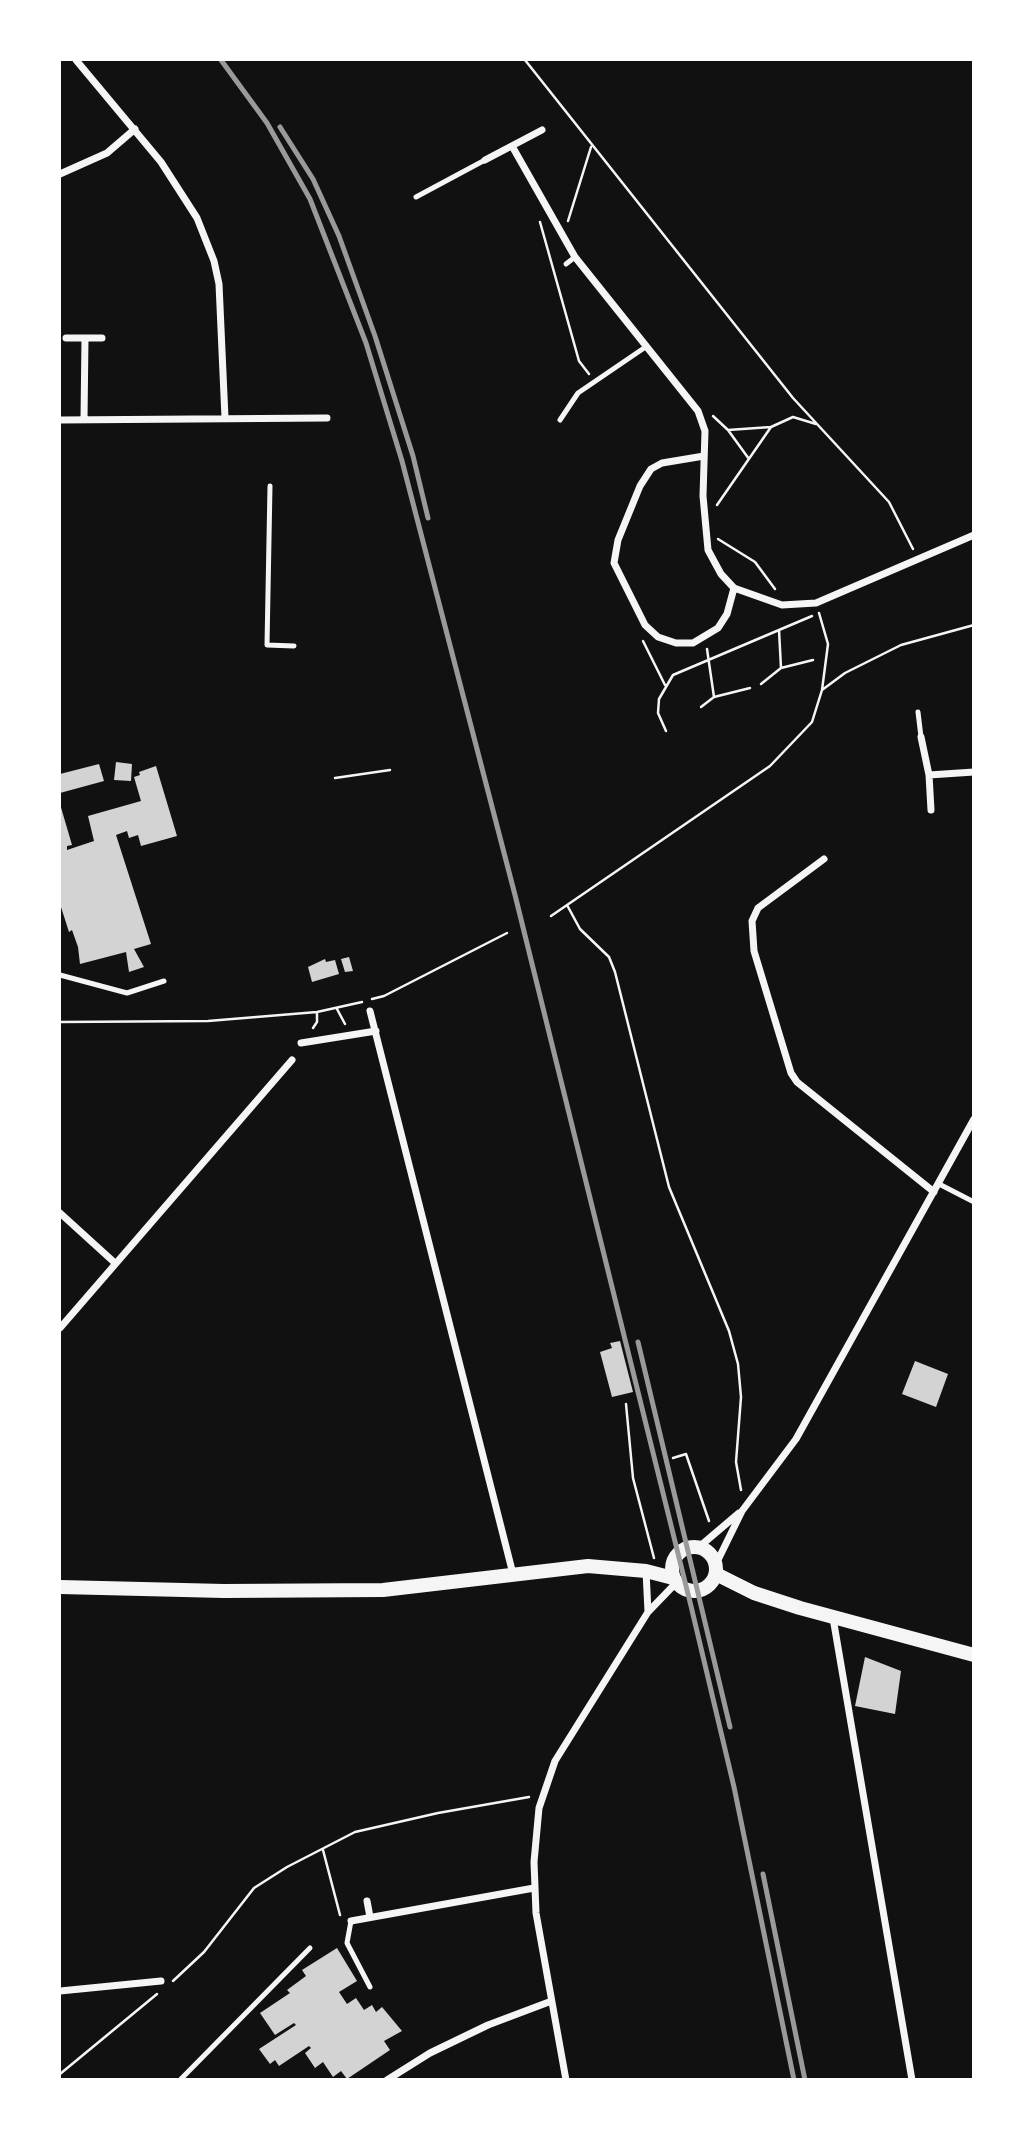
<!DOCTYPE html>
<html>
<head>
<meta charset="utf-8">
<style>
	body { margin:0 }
	#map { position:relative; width:1033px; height:2139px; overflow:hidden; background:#111; font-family:Georgia,serif }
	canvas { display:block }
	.frame { position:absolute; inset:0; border:61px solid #fff; pointer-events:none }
</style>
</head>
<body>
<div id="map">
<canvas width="1033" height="2139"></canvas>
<div class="frame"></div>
</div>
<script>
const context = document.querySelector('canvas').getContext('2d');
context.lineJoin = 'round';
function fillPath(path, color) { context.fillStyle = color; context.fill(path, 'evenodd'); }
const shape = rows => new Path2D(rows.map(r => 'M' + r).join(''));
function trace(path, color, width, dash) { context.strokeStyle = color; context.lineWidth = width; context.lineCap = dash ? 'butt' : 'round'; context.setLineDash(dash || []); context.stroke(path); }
fillPath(shape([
	[116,762,132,764,131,781,114,780],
	[99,764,104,781,60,793,60,774],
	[156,766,177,836,141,846,138,835,129,838,127,831,116,835,151,944,134,949,144,967,129,972,126,952,80,964,78,947,72,930,69,932,60,904,60,804,72,845,67,846,67,850,94,841,88,816,141,801,134,777,140,775,139,772],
	[349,957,353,971,345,972,341,959],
	[325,959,326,962,335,960,339,974,312,982,308,967],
	[620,1341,633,1392,612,1397,600,1352,612,1348,610,1343],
	[915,1361,948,1374,936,1407,902,1394],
	[865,1657,901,1671,895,1714,855,1706],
	[337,1948,357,1981,339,1992,347,2004,356,1998,364,2010,372,2005,376,2012,382,2007,402,2031,384,2041,390,2050,347,2079,341,2071,333,2077,323,2062,315,2068,305,2053,311,2048,309,2046,279,2066,275,2060,270,2064,259,2049,296,2025,294,2023,275,2035,260,2013,290,1993,287,1990,306,1976,302,1970]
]), '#d3d3d3');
trace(shape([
	[525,60,793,398,889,502,913,549],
	[568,221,591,147],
	[540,222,579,361,589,374],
	[713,416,728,430,749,459],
	[728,430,771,427],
	[717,505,771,427,793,417,816,424],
	[718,539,755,562,775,589],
	[779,630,781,668],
	[643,641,665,685],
	[707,649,714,697],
	[761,684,781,668,813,660],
	[822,690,845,673,901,645,974,625],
	[701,707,714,697,750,688],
	[666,731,658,713,659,699,673,675,812,616],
	[335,778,390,770],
	[567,905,580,929,609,957,615,972,669,1187,729,1331,738,1364,741,1397,736,1462,741,1490],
	[551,916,770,766,812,722,822,690,828,644,819,613],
	[372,999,384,996,507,933],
	[337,1009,345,1024],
	[60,1022,208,1021,317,1012,362,1002],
	[313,1028,317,1022,317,1012],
	[626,1404,633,1478,654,1558],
	[673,1458,686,1454,709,1521],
	[323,1850,340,1915],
	[173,1981,204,1952,254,1888,287,1867,355,1832,438,1813,529,1797],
	[60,2074,157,1994]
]), '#f5f5f5', 2.5);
trace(shape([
	[416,197,485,160],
	[566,264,575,257],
	[560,420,578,393,647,346],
	[270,486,267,645,294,646],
	[918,712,921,737],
	[60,975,127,993,164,981],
	[939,1184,974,1202],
	[351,1921,347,1943,370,1987],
	[180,2080,310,1948]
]), '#f5f5f5', 5);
trace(shape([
	[76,60,161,162,197,218,214,261,219,284,225,418],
	[512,146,575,257,698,411,705,431,703,496,708,550,721,574,734,588,782,605,816,603,974,535],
	[485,160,542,130],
	[60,174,107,153,135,129],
	[66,338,102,338],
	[84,419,85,338],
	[60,420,327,418],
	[704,456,662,463,651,469,640,486,618,540,614,563,645,625,658,637,676,643,693,643,718,628,727,614,734,588],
	[921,737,929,775,931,810],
	[929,775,974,772],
	[824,859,758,908,752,921,754,951,791,1073,797,1082,934,1192],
	[370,1011,513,1574],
	[301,1043,376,1031],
	[60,1213,115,1263],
	[60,1328,292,1060],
	[699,1547,739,1513],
	[716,1564,742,1511,796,1439,974,1119],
	[646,1571,648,1612],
	[833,1618,912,2080],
	[367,1901,370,1917],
	[351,1921,534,1888],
	[60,1991,161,1981],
	[387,2080,430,2053,488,2025,549,2002],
	[566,2080,536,1913,534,1862,539,1808,555,1761,648,1612,676,1583]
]), '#f5f5f5', 7);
trace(shape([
	'672 1569a22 22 0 1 1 44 0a22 22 0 1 1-44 0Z',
	[716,1574,754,1593,800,1608,974,1655],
	[60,1587,224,1591,383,1590,588,1566,646,1571,673,1578]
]), '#f5f5f5', 14);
trace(shape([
	[221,60,267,123,310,199,366,343,402,461,515,895,691,1606,734,1787,794,2080],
	[280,127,313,179,339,236,375,336,413,456,428,518],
	[638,1342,730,1727],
	[763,1874,805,2080]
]), '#9a9a9a', 5);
</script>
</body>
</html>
